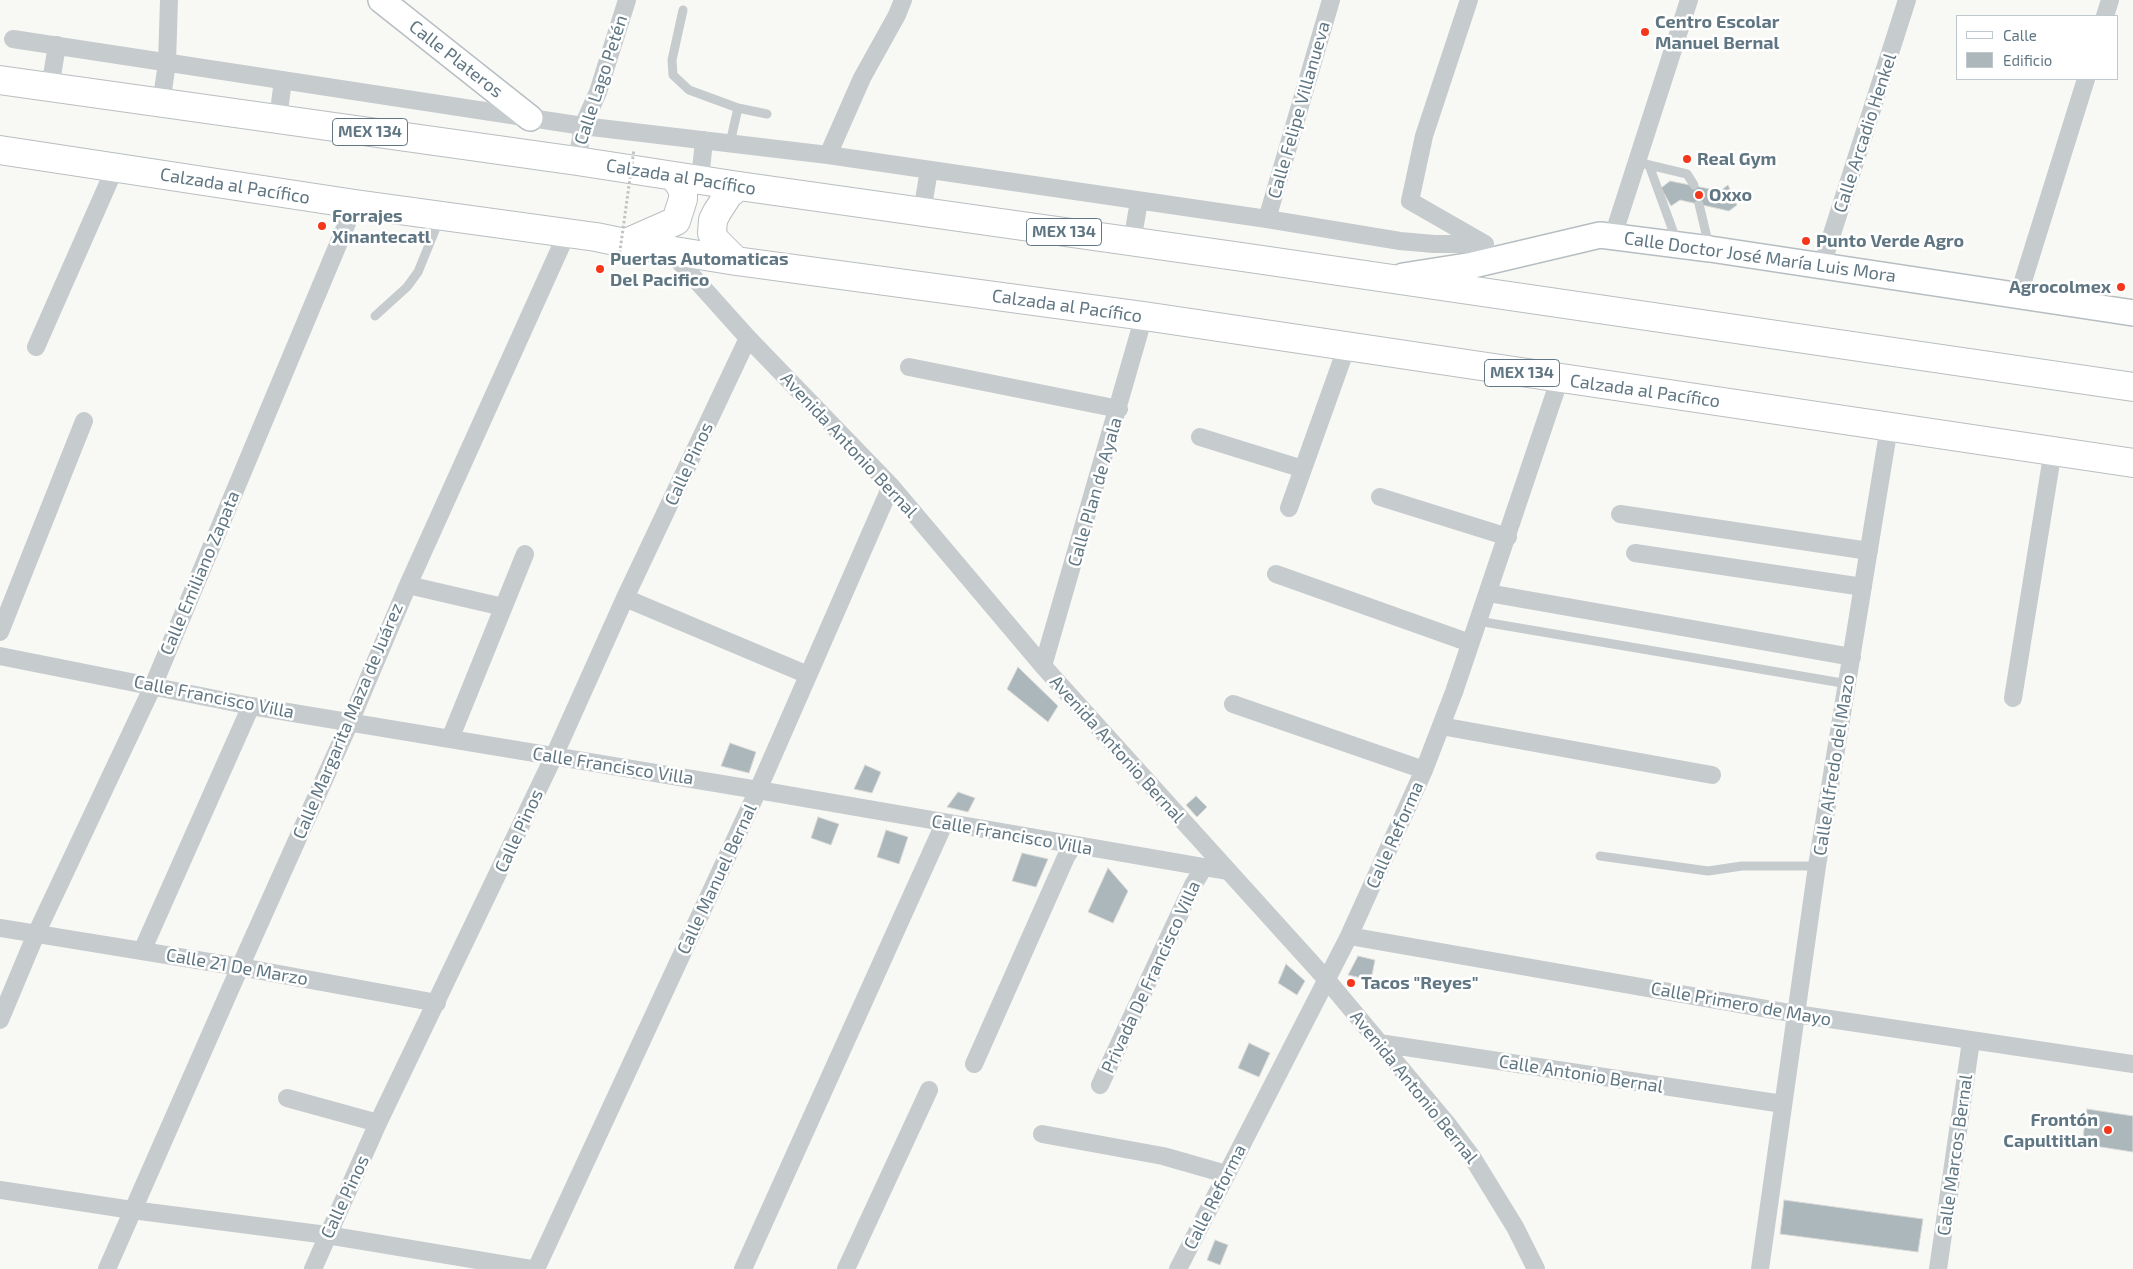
<!DOCTYPE html>
<html>
<head>
<meta charset="utf-8">
<style>
	body { margin:0 }
	#map { position:relative; width:2133px; height:1269px; overflow:hidden; background:#f8f8f5; font-family:"Exo 2",sans-serif }
	canvas { display:block }
	.legend { position:absolute; left:1956px; top:15px; width:162px; height:65px; box-sizing:border-box; background:#fff; border:1px solid #bfc9cd; margin:0; padding:6px 9px; list-style:none; font-size:15px; color:#607783 }
	.legend li { display:flex; align-items:center; gap:10px; height:25px }
	.legend b { width:25px; border:1px solid #bfc9cd }
</style>
</head>
<body>
<div id="map">
<canvas width="2133" height="1269"></canvas>
<ul class="legend">
<li><b style="height:6px;background:#fff"></b>Calle</li>
<li><b style="height:14px;background:#abb7bb"></b>Edificio</li>
</ul>
</div>
<script>
const context = document.querySelector('canvas').getContext('2d');
context.lineJoin = 'round';
function fillPath(path, color) { context.fillStyle = color; context.fill(path, 'evenodd'); }
const shape = rows => new Path2D(rows.map(r => 'M' + r).join(''));
function trace(path, color, width, dash) { context.strokeStyle = color; context.lineWidth = width; context.lineCap = dash ? 'butt' : 'round'; context.setLineDash(dash || []); context.stroke(path); }
function drawText(font, color, halo, rows, align = 'center') {
  context.font = font + ' "Exo 2",sans-serif'; context.lineWidth = 5; context.setLineDash([]); context.textBaseline = 'middle'; context.strokeStyle = halo; context.fillStyle = color; for (const [text, x, y, turn = 0] of rows) {
    context.save(); context.translate(x, y); context.rotate((+turn || 0) * Math.PI / 180); context.textAlign = isNaN(turn) ? turn : align; if (halo) context.strokeText(text, 0, 0); context.fillText(text, 0, 0); context.restore();
  }
}
const building = shape([
	[1670,181,1720,191,1728,185,1737,205,1729,211,1680,200,1671,206,1661,188,1670,181],
	[1018,667,1058,706,1048,722,1007,689,1018,667],
	[730,743,756,752,749,773,721,766,730,743],
	[865,765,881,772,872,793,854,789,865,765],
	[958,792,975,798,968,812,947,807,958,792],
	[1196,796,1207,807,1197,817,1186,805,1196,796],
	[818,817,839,824,831,845,811,838,818,817],
	[886,830,908,837,899,864,877,857,886,830],
	[1022,853,1048,859,1036,887,1012,881,1022,853],
	[1108,868,1128,891,1113,923,1088,912,1108,868],
	[1358,956,1375,960,1371,980,1348,975,1358,956],
	[1286,964,1305,981,1297,995,1278,983,1286,964],
	[1249,1043,1270,1053,1259,1077,1238,1068,1249,1043],
	[2087,1109,2133,1116,2133,1152,2082,1144,2087,1109],
	[1784,1200,1923,1219,1918,1252,1780,1234,1784,1200],
	[1215,1240,1228,1245,1220,1265,1207,1260,1215,1240]
]);
fillPath(building, '#abb7bb');
trace(building, '#dadad7', 1);
const secondary = shape([
	[381,0,530,118],
	[1403,276,1473,265,1600,235,1710,249,2133,313]
]);
const primary = shape([
	[0,80,577,161,739,186,1242,257,2133,387],
	[0,150,355,204,596,237,625,243,736,261,1144,316,2133,463],
	[626,243,676,221,683,199,683,190,674,176],
	[736,261,715,240,712,233,713,220,717,212,728,195,739,186]
]);
trace(secondary, '#b7bec2', 28);
trace(primary, '#b8bec1', 30);
trace(shape([
	[683,10,672,60,673,75,689,90,738,108,767,114],
	[730,143,738,108],
	[1645,164,1687,174,1694,185],
	[1649,165,1677,242],
	[1699,204,1709,246],
	[375,316,407,287,418,272,440,218],
	[1478,621,1848,684],
	[1600,856,1708,871,1742,866,1817,866]
]), '#c6cbce', 9);
trace(shape([
	[1469,0,1424,136,1410,201,1485,244],
	[2105,16,2110,0],
	[13,39,583,126,828,155,1267,219,1400,241,1434,244,1484,244],
	[50,88,57,45],
	[161,104,167,63,169,0],
	[278,119,283,80],
	[828,155,862,78,897,15,903,0],
	[577,161,583,126,598,92,627,0],
	[700,180,704,140],
	[922,212,929,170],
	[1267,219,1331,0],
	[1613,236,1689,0],
	[1132,242,1139,201],
	[669,250,748,338,891,486,1043,666,1327,980,1449,1126,1472,1157,1515,1227,1536,1269],
	[1822,265,1907,0],
	[2019,294,2086,79],
	[36,347,115,168],
	[909,367,1119,409],
	[1200,437,1303,469],
	[1380,497,1508,537],
	[1289,508,1347,346],
	[1620,514,1869,551],
	[1635,553,1863,587],
	[1276,574,1470,643],
	[408,585,503,607],
	[1488,593,1852,657],
	[625,598,808,675],
	[0,632,84,421],
	[0,656,251,706,758,790,1227,871],
	[1043,666,1144,316],
	[2013,698,2053,450],
	[1233,704,1424,770],
	[1441,726,1712,775],
	[450,739,525,554],
	[0,928,240,967,437,1003],
	[1349,936,1796,1014,2133,1064],
	[142,951,251,706],
	[0,1020,36,934,153,686,355,204],
	[1379,1043,1783,1104],
	[974,1064,1066,857,1073,846],
	[1100,1085,1193,885,1203,869],
	[287,1098,378,1123],
	[1042,1134,1163,1156,1226,1174],
	[0,1190,132,1210,327,1235,531,1269],
	[107,1269,240,967,350,722,408,585,567,233],
	[313,1269,378,1123,554,756,625,598,748,338],
	[536,1269,758,790,891,486],
	[743,1269,944,824],
	[846,1269,929,1090],
	[1178,1269,1349,936,1424,770,1454,692,1560,378],
	[1760,1269,1817,866,1889,427],
	[1938,1269,1971,1041]
]), '#c6cbce', 18);
trace(secondary, '#fff', 25);
trace(primary, '#fff', 28);
trace(shape([
	[619,258,634,149]
]), '#bfc3c4', 3, [2.5, 2.5]);
for (const [x, y, r, color] of [
	[1645,32,5,"#f4371a"],
	[1687,159,5,"#f4371a"],
	[1699,195,5,"#f4371a"],
	[322,226,5,"#f4371a"],
	[1806,241,5,"#f4371a"],
	[600,269,5,"#f4371a"],
	[2121,287,5,"#f4371a"],
	[1351,983,5,"#f4371a"],
	[2108,1130,5,"#f4371a"]
]) { const dot = new Path2D(); dot.arc(x, y, r, 0, 2 * Math.PI); context.fillStyle = color; context.fill(dot); trace(dot, '#fff', 2); }
for (const [x, y, w] of [
	[370,132,75],
	[1064,232,75],
	[1522,373,75]
]) { const box = new Path2D(); box.roundRect(x - w / 2, y - 13.5, w, 27, 4); context.fillStyle = '#fff'; context.fill(box); trace(box, '#607783', 1); }
drawText('bold 16px', '#607783', null, [
	["MEX 134",370,132],
	["MEX 134",1064,232],
	["MEX 134",1522,373]
]);
drawText('bold 18px', '#607783', '#fff', [
	["Centro Escolar",1655,22],
	["Manuel Bernal",1655,43],
	["Real Gym",1697,159],
	["Oxxo",1709,195],
	["Forrajes",332,216],
	["Xinantecatl",332,237],
	["Punto Verde Agro",1816,241],
	["Puertas Automaticas",610,259],
	["Del Pacifico",610,280],
	["Agrocolmex",2111,287,"right"],
	["Tacos \"Reyes\"",1361,983],
	["Frontón",2098,1120,"right"],
	["Capultitlan",2098,1141,"right"]
], 'left');
drawText('18px', '#607783', '#fff', [
	["Calle Plateros",456,59,38],
	["Calle Lago Petén",601,80,-72],
	["Calle Felipe Villanueva",1299,110,-74],
	["Calle Arcadio Henkel",1865,133,-72],
	["Calzada al Pacífico",681,177,9],
	["Calzada al Pacífico",235,186,9],
	["Calle Doctor José María Luis Mora",1760,257,8],
	["Calzada al Pacífico",1067,306,8],
	["Calzada al Pacífico",1645,391,8],
	["Avenida Antonio Bernal",849,445,47],
	["Calle Pinos",689,464,-65],
	["Calle Plan de Ayala",1095,492,-74],
	["Calle Emiliano Zapata",200,573,-67],
	["Calle Francisco Villa",214,697,11],
	["Calle Margarita Maza de Juárez",348,721,-67],
	["Avenida Antonio Bernal",1117,749,48],
	["Calle Alfredo del Mazo",1834,765,-81],
	["Calle Francisco Villa",613,766,9],
	["Calle Pinos",519,831,-65],
	["Calle Francisco Villa",1012,835,10],
	["Calle Reforma",1395,835,-66],
	["Calle Manuel Bernal",717,879,-65],
	["Calle 21 De Marzo",237,967,10],
	["Privada De Francisco Villa",1151,977,-65],
	["Calle Primero de Mayo",1741,1004,10],
	["Calle Antonio Bernal",1581,1074,9],
	["Avenida Antonio Bernal",1414,1087,51],
	["Calle Marcos Bernal",1955,1155,-82],
	["Calle Pinos",345,1197,-65],
	["Calle Reforma",1215,1197,-63]
]);
</script>
</body>
</html>
